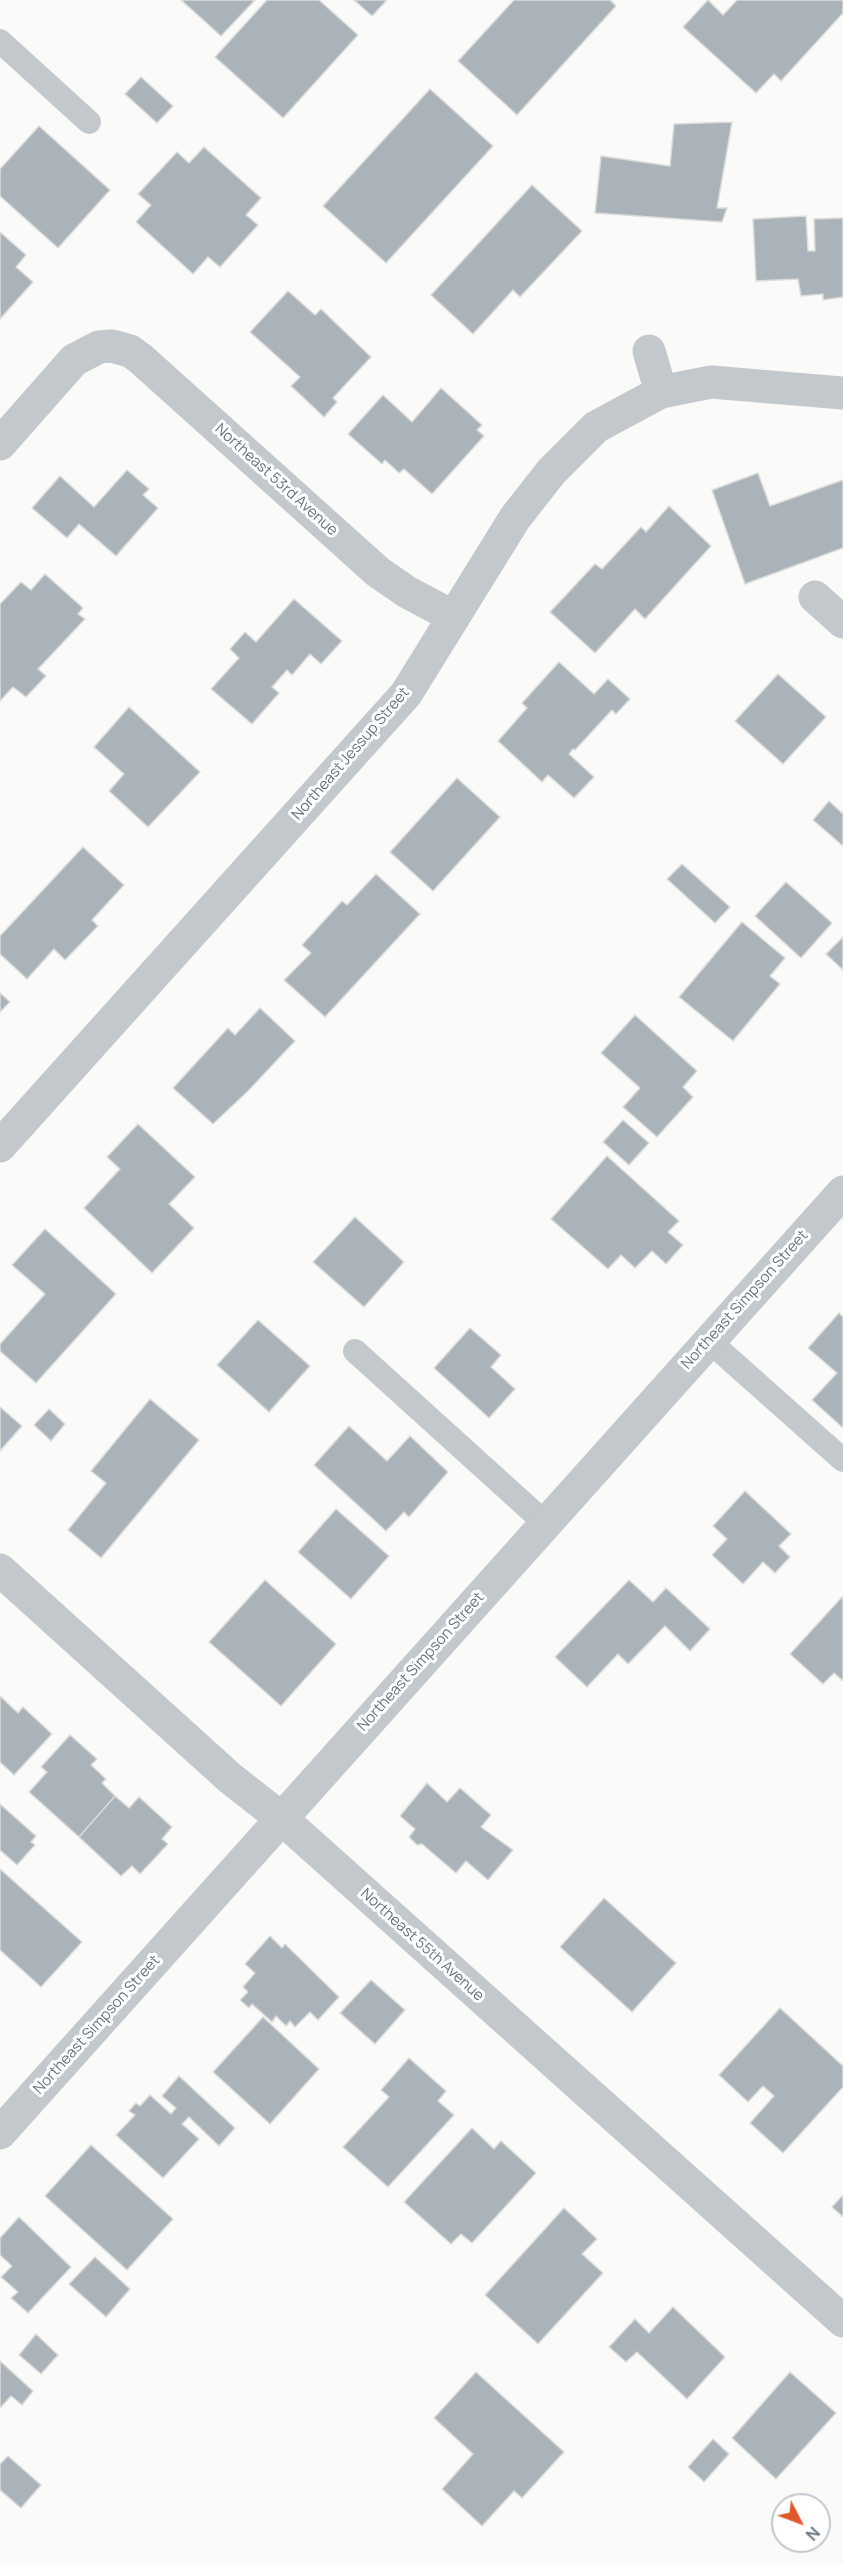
<!DOCTYPE html>
<html>
<head>
<meta charset="utf-8">
<style>
	body { margin:0 }
	#map { position:relative; width:843px; height:2565px; overflow:hidden; background:#fafaf8; font-family:Manrope,sans-serif }
	canvas { display:block }
	.north { position:absolute; left:771px; top:2493px; width:60px; height:60px; box-sizing:border-box; background:#fff; border:2px solid #c1c8cd; border-radius:50%; rotate:132deg; font-size:16px; font-weight:700; line-height:24px; text-align:center; color:#657683 }
	.north::after { content:''; display:block; margin:auto; width:21px; height:27px; background:#e4572e; clip-path:polygon(50% 0,100% 100%,50% 72%,0 100%) }
</style>
</head>
<body>
<div id="map">
<canvas width="843" height="2565"></canvas>
<div class="north">N</div>
</div>
<script>
const context = document.querySelector('canvas').getContext('2d');
context.lineJoin = 'round';
function fillPath(path, color) { context.fillStyle = color; context.fill(path, 'evenodd'); }
const shape = rows => new Path2D(rows.map(r => 'M' + r).join(''));
function trace(path, color, width, dash) { context.strokeStyle = color; context.lineWidth = width; context.lineCap = dash ? 'butt' : 'round'; context.setLineDash(dash || []); context.stroke(path); }
function drawText(font, color, halo, rows, align = 'center') {
  context.font = font + ' Manrope,sans-serif'; context.lineWidth = 6; context.setLineDash([]); context.textBaseline = 'middle'; context.strokeStyle = halo; context.fillStyle = color; for (const [text, x, y, turn = 0] of rows) {
    context.save(); context.translate(x, y); context.rotate((+turn || 0) * Math.PI / 180); context.textAlign = isNaN(turn) ? turn : align; if (halo) context.strokeText(text, 0, 0); context.fillText(text, 0, 0); context.restore();
  }
}
const building = shape([
	[181,0,255,0,221,36,181,0],
	[267,0,319,0,358,35,283,118,215,57,267,0],
	[354,0,387,0,372,16,354,0],
	[514,0,610,0,616,6,517,115,458,61,514,0],
	[708,0,723,15,737,0,843,0,843,13,781,81,774,74,756,93,683,27,708,0],
	[141,77,173,106,157,123,125,94,141,77],
	[430,89,493,146,386,263,323,206,430,89],
	[732,122,717,208,727,208,722,222,595,213,601,156,670,166,674,124,732,122],
	[39,126,110,190,58,248,0,196,0,169,39,126],
	[204,147,261,198,246,215,258,225,220,267,208,257,193,274,136,222,151,205,138,194,177,152,189,163,204,147],
	[532,185,582,231,520,297,513,290,473,334,431,295,532,185],
	[806,216,808,251,815,251,814,219,843,218,843,297,823,300,823,294,801,296,798,279,756,281,753,219,806,216],
	[0,232,26,255,16,267,33,282,0,319,0,232],
	[288,291,315,315,321,309,371,357,333,398,337,402,324,417,291,386,300,377,250,332,288,291],
	[441,388,482,425,477,430,484,436,432,494,404,469,399,473,385,460,382,464,348,434,383,395,412,422,441,388],
	[127,470,149,489,143,495,158,508,116,556,79,524,67,538,32,508,60,476,94,507,127,470],
	[758,473,770,506,843,480,843,548,745,584,712,490,758,473],
	[669,506,711,546,645,619,635,609,595,653,550,612,595,564,602,569,641,527,646,532,669,506],
	[45,574,83,608,78,614,85,619,38,669,46,676,26,697,13,687,0,701,0,604,21,582,31,590,45,574],
	[294,599,342,641,321,664,310,654,292,675,287,670,272,687,279,693,252,724,211,689,239,658,230,649,245,632,256,642,294,599],
	[559,662,594,694,608,679,630,699,616,714,612,710,575,750,573,749,569,754,594,777,574,798,548,775,542,782,498,741,527,708,522,703,559,662],
	[778,674,826,717,783,764,735,721,778,674],
	[129,707,200,772,148,827,109,791,124,774,94,747,129,707],
	[457,778,500,817,433,891,390,852,457,778],
	[829,801,843,814,843,846,813,820,829,801],
	[83,847,124,885,92,920,98,926,65,960,54,949,27,979,0,954,0,936,83,847],
	[682,864,730,907,715,923,667,879,682,864],
	[376,874,420,914,325,1017,284,980,311,953,302,945,342,901,347,905,376,874],
	[786,882,832,923,801,958,755,916,786,882],
	[742,922,785,958,770,976,780,984,733,1041,679,997,742,922],
	[843,937,843,970,826,954,843,937],
	[0,993,10,1002,0,1012,0,993],
	[260,1008,295,1041,248,1091,213,1124,173,1088,228,1028,235,1035,260,1008],
	[635,1015,697,1071,683,1087,693,1097,657,1137,623,1107,640,1088,601,1053,635,1015],
	[623,1120,649,1143,629,1165,603,1142,623,1120],
	[138,1124,195,1177,169,1204,194,1228,152,1273,84,1208,120,1169,107,1157,138,1124],
	[607,1156,679,1221,668,1232,683,1245,666,1264,652,1251,635,1268,621,1255,608,1269,551,1219,607,1156],
	[355,1217,404,1262,364,1307,313,1262,355,1217],
	[45,1229,116,1294,36,1383,0,1351,0,1344,45,1294,12,1265,45,1229],
	[839,1313,843,1317,843,1428,812,1400,837,1373,808,1348,839,1313],
	[258,1320,310,1366,269,1412,217,1365,258,1320],
	[470,1328,501,1355,491,1367,515,1389,489,1418,434,1368,470,1328],
	[150,1399,199,1440,101,1558,68,1530,106,1483,91,1471,150,1399],
	[0,1407,22,1426,0,1451,0,1407],
	[49,1409,65,1424,51,1441,34,1425,49,1409],
	[349,1426,387,1461,410,1436,448,1472,409,1517,404,1512,386,1531,314,1465,349,1426],
	[745,1491,791,1534,779,1546,790,1557,775,1573,763,1562,743,1584,712,1555,727,1539,713,1526,745,1491],
	[336,1509,389,1556,351,1599,298,1552,336,1509],
	[265,1580,336,1644,281,1706,209,1642,265,1580],
	[629,1580,653,1602,666,1588,710,1629,690,1651,665,1626,628,1664,618,1654,587,1687,555,1657,629,1580],
	[843,1596,843,1681,834,1673,823,1684,790,1654,843,1596],
	[0,1696,18,1713,23,1707,52,1734,14,1775,0,1762,0,1696],
	[70,1735,97,1759,91,1765,106,1779,102,1783,115,1796,79,1837,29,1792,47,1772,41,1767,70,1735],
	[427,1783,447,1802,460,1788,491,1815,481,1827,513,1850,488,1880,466,1861,456,1873,422,1844,417,1845,409,1837,415,1829,400,1816,427,1783],
	[115,1796,129,1808,139,1797,172,1827,162,1839,168,1844,140,1874,132,1866,121,1876,79,1837,115,1796],
	[0,1804,36,1836,31,1842,35,1845,17,1865,0,1850,0,1804],
	[0,1869,82,1942,41,1987,0,1950,0,1869],
	[604,1898,676,1963,632,2012,560,1947,604,1898],
	[270,1936,282,1948,285,1944,339,1997,318,2020,310,2012,295,2027,290,2021,286,2026,276,2016,272,2022,252,2004,249,2008,240,2000,248,1992,243,1987,255,1973,245,1964,270,1936],
	[371,1980,405,2010,375,2044,340,2013,371,1980],
	[780,2008,843,2066,843,2087,783,2153,750,2123,774,2096,763,2086,748,2102,719,2075,780,2008],
	[263,2017,319,2069,270,2124,213,2072,263,2017],
	[409,2058,446,2091,438,2101,454,2115,388,2187,343,2147,389,2097,381,2090,409,2058],
	[179,2076,235,2128,219,2146,189,2117,182,2124,199,2139,163,2178,116,2135,135,2115,129,2111,136,2103,140,2106,150,2095,171,2114,176,2108,162,2096,179,2076],
	[472,2128,494,2149,501,2141,536,2173,472,2243,461,2234,451,2244,404,2202,472,2128],
	[91,2145,173,2219,127,2270,45,2196,91,2145],
	[843,2195,843,2217,832,2207,843,2195],
	[564,2208,597,2239,582,2254,603,2273,538,2344,485,2295,564,2208],
	[19,2217,71,2267,28,2313,11,2298,18,2292,1,2277,12,2266,0,2255,0,2238,19,2217],
	[95,2257,130,2289,106,2317,69,2284,95,2257],
	[673,2307,725,2357,687,2399,637,2352,626,2362,609,2347,635,2319,649,2333,673,2307],
	[36,2334,58,2355,41,2374,19,2355,36,2334],
	[0,2361,33,2391,22,2405,11,2396,0,2408,0,2361],
	[476,2372,564,2452,522,2498,514,2491,482,2526,442,2489,473,2454,434,2418,476,2372],
	[790,2372,836,2413,776,2479,732,2438,790,2372],
	[713,2439,729,2454,704,2482,688,2467,713,2439],
	[8,2456,41,2485,21,2508,0,2490,0,2464,8,2456]
]);
fillPath(building, '#aab3b9');
trace(building, '#dcdcda', 1.5);
trace(shape([
	[0,41,89,122],
	[708,1340,843,1460],
	[355,1351,545,1523]
]), '#c3c8cc', 24);
trace(shape([
	[649,351,661,392],
	[0,444,74,360,99,347,112,346,130,351,141,359,378,572,407,592,454,617],
	[815,597,843,622],
	[0,1146,406,694,515,518,551,472,596,427,661,392,711,382,843,393],
	[0,1570,230,1778,281,1818,843,2321],
	[0,2133,843,1192]
]), '#c3c8cc', 33);
drawText('15px', '#657683', '#fff', [
	["Northeast 53rd Avenue",276,480,42],
	["Northeast Jessup Street",351,754,-49],
	["Northeast Simpson Street",745,1300,-48],
	["Northeast Simpson Street",421,1662,-48],
	["Northeast 55th Avenue",422,1945,42],
	["Northeast Simpson Street",97,2025,-48]
]);
</script>
</body>
</html>
